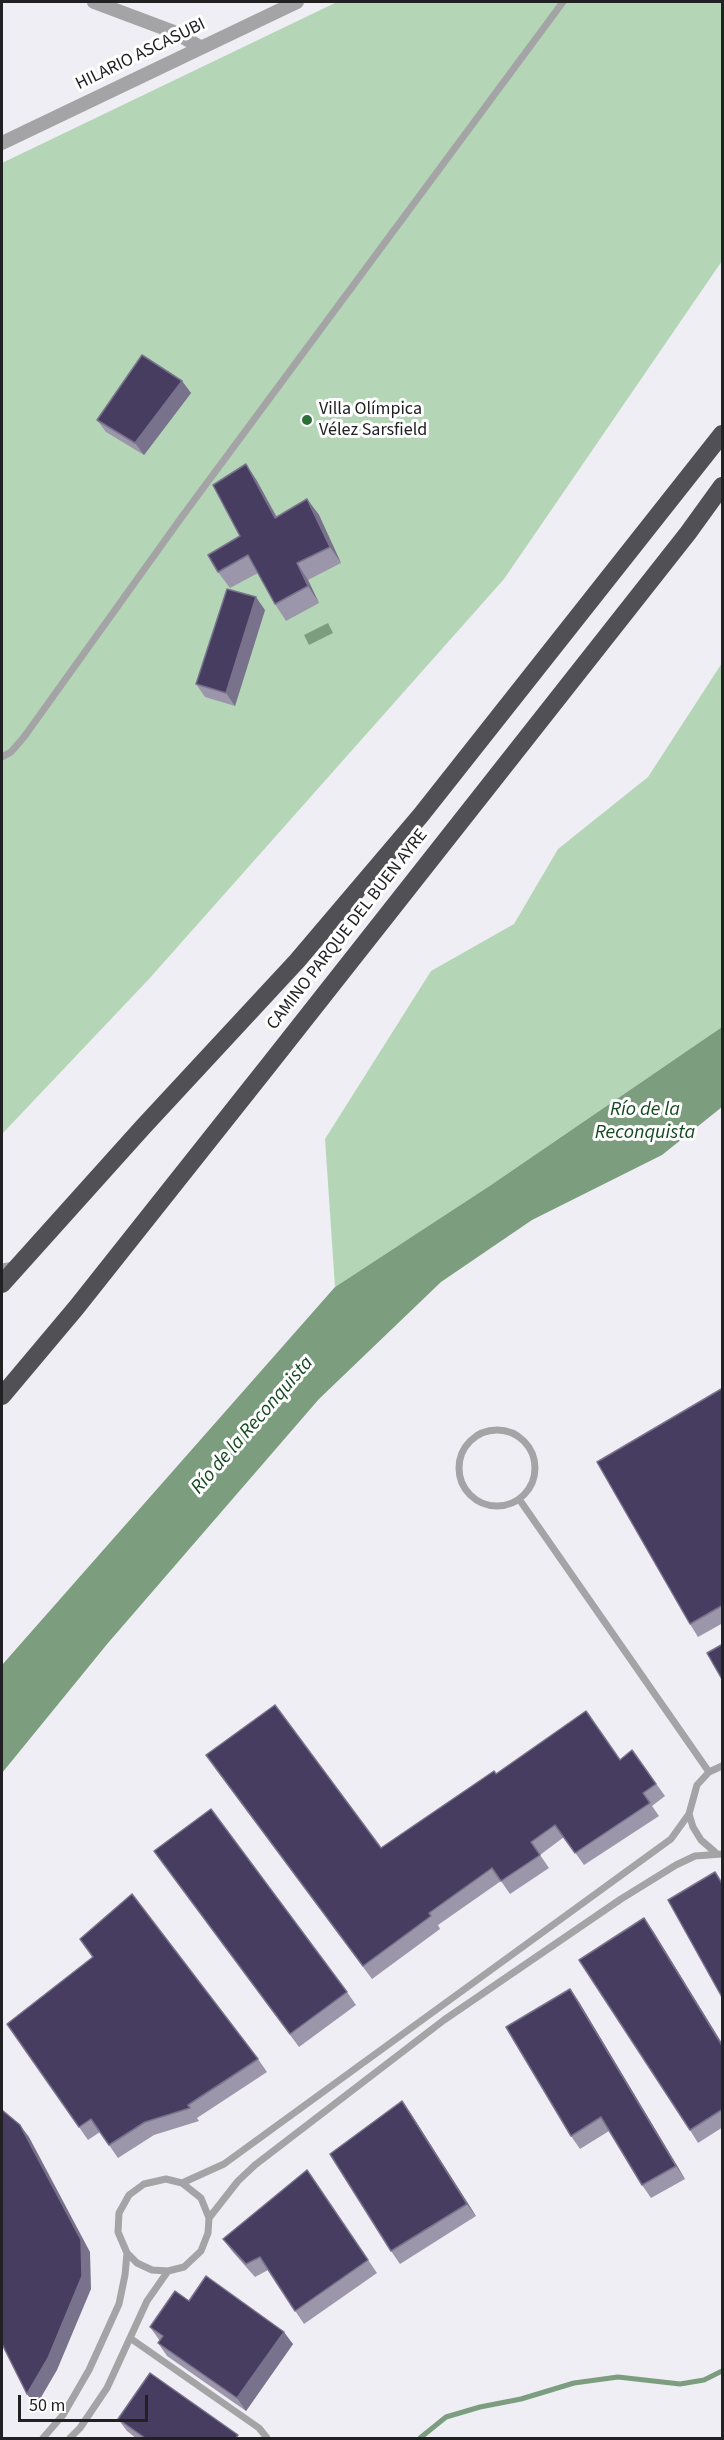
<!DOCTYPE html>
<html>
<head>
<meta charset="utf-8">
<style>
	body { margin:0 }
	#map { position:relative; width:724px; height:2440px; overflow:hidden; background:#efeef4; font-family:"Source Sans 3",sans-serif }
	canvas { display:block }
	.frame { position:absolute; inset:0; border:3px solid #212123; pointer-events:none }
	.scale { position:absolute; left:18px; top:2395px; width:130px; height:27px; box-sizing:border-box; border:3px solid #212123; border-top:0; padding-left:8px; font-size:18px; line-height:21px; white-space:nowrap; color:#212123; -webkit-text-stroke:4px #fff; paint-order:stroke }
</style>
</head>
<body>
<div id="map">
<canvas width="724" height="2440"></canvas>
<div class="frame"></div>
<div class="scale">50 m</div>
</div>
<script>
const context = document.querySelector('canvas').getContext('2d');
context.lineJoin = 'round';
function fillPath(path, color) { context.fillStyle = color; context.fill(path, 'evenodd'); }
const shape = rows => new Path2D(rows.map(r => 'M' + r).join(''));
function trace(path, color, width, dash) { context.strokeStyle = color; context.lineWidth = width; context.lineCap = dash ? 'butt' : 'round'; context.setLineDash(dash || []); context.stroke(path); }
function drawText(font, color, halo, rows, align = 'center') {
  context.font = font + ' "Source Sans 3",sans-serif'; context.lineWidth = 6; context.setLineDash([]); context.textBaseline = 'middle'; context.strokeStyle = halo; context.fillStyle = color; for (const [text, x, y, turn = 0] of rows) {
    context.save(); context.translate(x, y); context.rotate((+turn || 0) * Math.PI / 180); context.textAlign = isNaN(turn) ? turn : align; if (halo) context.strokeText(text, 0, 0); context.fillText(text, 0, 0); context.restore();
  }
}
fillPath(shape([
	[337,2,722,2,722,261,504,579,149,979,2,1134,2,163],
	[722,663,722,1027,491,1185,335,1287,325,1139,431,971,514,924,558,849,648,777]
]), '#b4d6b7');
fillPath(shape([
	[328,623,333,633,309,645,304,635],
	[722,1027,722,1107,662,1155,532,1220,441,1282,319,1399,108,1643,2,1773,2,1665,335,1287,491,1185]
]), '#7c9e7f');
trace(shape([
	[420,2438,446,2417,480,2407,521,2399,574,2383,618,2377,680,2384,704,2380,722,2371]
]), '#7c9e7f', 5);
trace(shape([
	[2,757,11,752,24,737,181,518,563,2],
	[2,1267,14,1265],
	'459 1468a38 38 0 1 1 76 0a38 38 0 1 1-76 0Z',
	[519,1499,709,1772],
	[689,1814,693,1827,701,1840,716,1853],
	[182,2183,201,2198,209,2218],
	[127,2253,137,2263,152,2270,168,2271],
	[130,2338,259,2428,267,2438],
	[43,2438,63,2415,89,2370,119,2304,125,2275,127,2253,118,2232,119,2213,129,2195,144,2184,166,2179,182,2183,224,2164,671,1839,689,1814,697,1785,709,1772,722,1766],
	[70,2438,80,2428,107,2388,147,2301,168,2271,184,2267,201,2251,208,2233,209,2218,238,2181,255,2165,444,2020,621,1899,676,1865,695,1856,722,1854]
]), '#a4a4a6', 7);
trace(shape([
	[94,2,174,32,200,47],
	[2,143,297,2]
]), '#a4a4a6', 14);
trace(shape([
	[2,1284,143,1127,297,961,421,815,722,434],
	[2,1396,76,1308,268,1066,688,533,722,486]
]), '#515055', 18);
fillPath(shape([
	[182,381,191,393,144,455,106,432,97,420],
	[246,464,257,481,277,517,307,499,319,515,341,563,308,580,319,603,286,621,275,604,258,573,230,588,218,572,240,536],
	[265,610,235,706,205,697,196,684],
	[723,1388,723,1623,698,1637,690,1624],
	[632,1750,665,1796,652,1806,659,1816,584,1865,564,1837,540,1855,549,1868,510,1894,501,1881,438,1925,440,1929,372,1979,215,1768,381,1848,496,1774,620,1760],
	[154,1851,347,1992,356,2005,299,2047],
	[653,1931,723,2045,723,2127,698,2143,690,2130],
	[570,1989,579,2002,685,2179,651,2198,642,2185,609,2131,580,2149,571,2136],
	[7,2024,258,2059,267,2072,197,2118,199,2121,154,2135,118,2158,100,2132,88,2140],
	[411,2114,476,2216,400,2264,391,2251],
	[307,2170,377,2273,304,2324,268,2270,255,2277,232,2251,223,2239],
	[189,2301,293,2344,246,2411,167,2356,158,2343,160,2341,150,2327],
	[118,2419,240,2439,137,2439,127,2431]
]), '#9b96aa');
fillPath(shape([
	[182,381,191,393,144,455,135,443],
	[246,464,257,481,286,535,275,518],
	[307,499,319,515,341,563,330,547],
	[297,563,308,580,319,603,308,586],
	[256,597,265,610,235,706,226,693],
	[644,1918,653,1931,723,2045,723,2047],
	[570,1989,579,2002,685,2179,676,2166],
	[402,2101,411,2114,476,2216,467,2204],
	[20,2125,29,2137,90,2252,91,2289,57,2370,36,2406,27,2394],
	[284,2332,293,2344,246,2411,237,2398]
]), '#79728c');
const building = shape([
	[142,355,182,381,135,443,97,420,142,355],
	[246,464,275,518,307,499,330,547,297,563,308,586,275,604,248,555,218,572,208,555,240,536,213,485,246,464],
	[227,589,256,597,226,693,196,684,227,589],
	[723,1388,723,1605,690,1624,597,1462,723,1388],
	[723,1644,723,1681,707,1653,723,1644],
	[275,1705,381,1848,494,1771,496,1774,586,1711,620,1760,632,1750,656,1784,643,1793,650,1803,575,1853,555,1825,531,1842,540,1855,501,1881,492,1868,429,1913,431,1916,363,1966,206,1755,275,1705],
	[211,1809,347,1992,290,2034,154,1851,211,1809],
	[715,1872,723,1885,723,1999,668,1900,715,1872],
	[132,1894,258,2059,188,2105,190,2108,145,2122,109,2145,91,2119,79,2127,7,2024,93,1957,80,1939,132,1894],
	[644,1918,723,2047,723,2109,690,2130,579,1960,644,1918],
	[570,1989,676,2166,642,2185,601,2117,571,2136,506,2027,570,1989],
	[402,2101,467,2204,391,2251,330,2154,402,2101],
	[2,2110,20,2125,81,2240,82,2276,48,2358,27,2394,2,2344,2,2110],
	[307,2170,368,2260,295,2311,260,2257,246,2264,223,2239,307,2170],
	[206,2276,284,2332,237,2398,158,2343,163,2336,150,2327,175,2291,189,2301,206,2276],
	[150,2373,238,2435,235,2439,144,2439,145,2438,118,2419,150,2373]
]);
fillPath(building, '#473d60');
trace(building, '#79728c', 1.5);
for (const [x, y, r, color] of [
	[307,420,6,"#2c6f39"]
]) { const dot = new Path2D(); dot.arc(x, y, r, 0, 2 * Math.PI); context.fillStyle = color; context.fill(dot); trace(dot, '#fff', 2); }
drawText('18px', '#212123', '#fff', [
	["HILARIO ASCASUBI",141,55,-26],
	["CAMINO PARQUE DEL BUEN AYRE",348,930,-52]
]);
drawText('18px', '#212123', '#fff', [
	["Villa Olímpica",319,410],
	["Vélez Sarsfield",319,431]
], 'left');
drawText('italic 20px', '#144920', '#fff', [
	["Río de la",645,1111],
	["Reconquista",645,1134],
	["Río de la Reconquista",253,1426,-49]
]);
</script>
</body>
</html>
